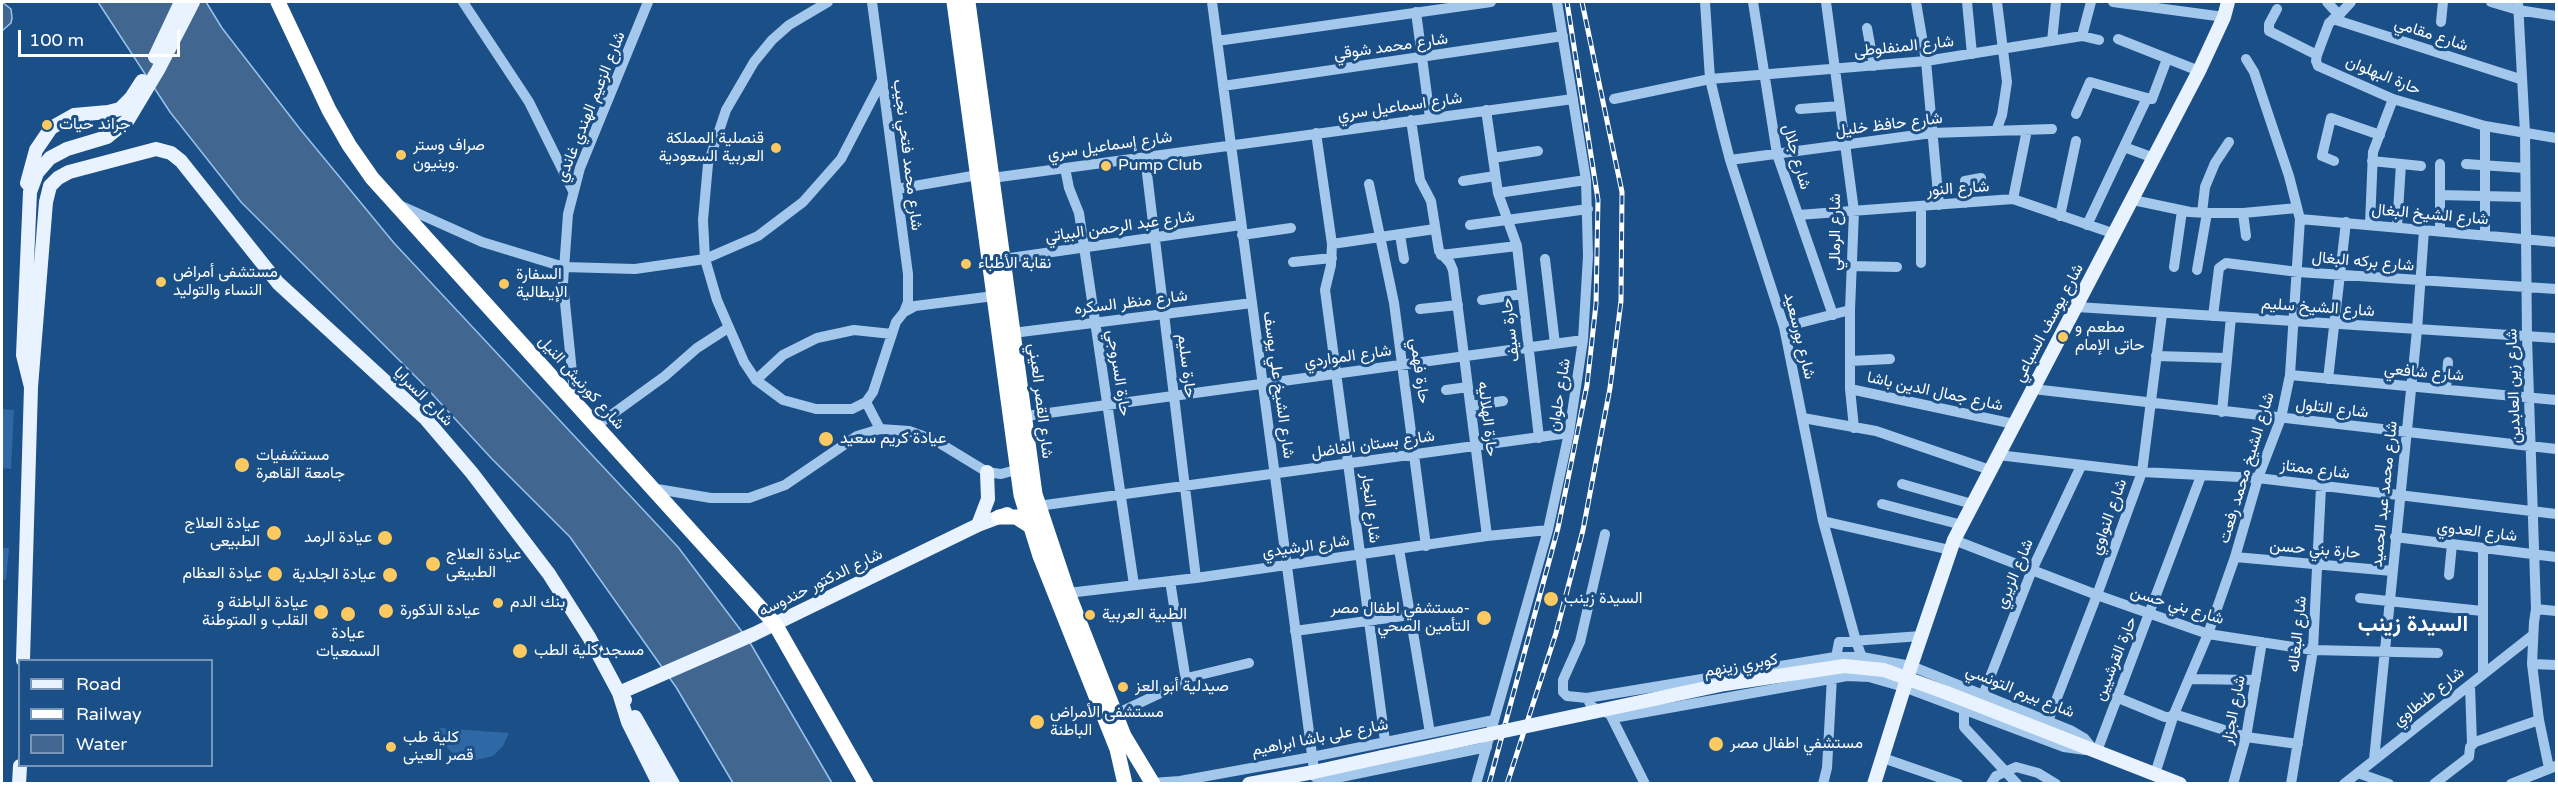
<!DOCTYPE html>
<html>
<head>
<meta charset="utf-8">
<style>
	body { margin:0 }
	#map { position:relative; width:2558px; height:785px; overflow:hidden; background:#1b4f87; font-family:"Varela Round",sans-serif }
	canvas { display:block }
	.frame { position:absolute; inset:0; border:3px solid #fff; pointer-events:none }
	.legend { position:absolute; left:18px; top:659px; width:195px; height:108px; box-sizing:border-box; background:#1b4f87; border:2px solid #7695b7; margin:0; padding:8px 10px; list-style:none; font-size:18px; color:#fff }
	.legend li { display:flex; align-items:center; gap:12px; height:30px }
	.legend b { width:30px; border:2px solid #7695b7 }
	.scale { position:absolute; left:18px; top:30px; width:162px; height:27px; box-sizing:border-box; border:3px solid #fff; border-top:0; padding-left:8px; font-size:18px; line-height:21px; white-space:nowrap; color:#fff; -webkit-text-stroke:4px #1b4f87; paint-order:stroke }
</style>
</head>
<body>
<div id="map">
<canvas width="2558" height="785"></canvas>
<div class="frame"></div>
<ul class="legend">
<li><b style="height:8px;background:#e9f2ff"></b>Road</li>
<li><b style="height:8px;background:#fff"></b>Railway</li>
<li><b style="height:16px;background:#416790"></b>Water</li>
</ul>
<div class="scale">100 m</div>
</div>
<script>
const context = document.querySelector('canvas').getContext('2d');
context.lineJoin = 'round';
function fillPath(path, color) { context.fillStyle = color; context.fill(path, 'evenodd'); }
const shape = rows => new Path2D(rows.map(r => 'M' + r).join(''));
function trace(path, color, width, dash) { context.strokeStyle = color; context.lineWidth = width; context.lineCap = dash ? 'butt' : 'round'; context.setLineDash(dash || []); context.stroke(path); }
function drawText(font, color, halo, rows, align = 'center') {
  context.font = font + ' "Varela Round",Vazirmatn,sans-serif'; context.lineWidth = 6; context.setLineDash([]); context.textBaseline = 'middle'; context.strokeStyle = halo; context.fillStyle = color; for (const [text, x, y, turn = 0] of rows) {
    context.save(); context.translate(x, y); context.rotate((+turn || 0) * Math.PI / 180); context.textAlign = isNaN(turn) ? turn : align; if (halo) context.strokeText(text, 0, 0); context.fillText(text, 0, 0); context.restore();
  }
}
fillPath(shape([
	[2,409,14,410,11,469,2,468],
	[2,548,9,548,6,580,2,579],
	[439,728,509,733,503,746,493,756,472,761,452,753,443,742]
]), '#2f69a5');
const water = shape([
	[2,2,11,9,12,18,11,23,2,31,2,2],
	[98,2,206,2,222,28,300,129,394,243,678,547,749,641,832,783,733,783,676,687,570,537,492,459,422,383,241,202,170,112,98,2]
]);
fillPath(water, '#416790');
trace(water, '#97c3ee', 1.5);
trace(shape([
	[463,2,529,102,573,191],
	[828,2,789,25,772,40,754,62,726,110,708,164,703,220,705,259,717,300,744,362,756,380,783,400,816,409,852,409,866,402,873,392,896,322,904,312,915,306,994,296],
	[872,2,908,274,908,302,904,312],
	[1212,2,1315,777,1321,780,1336,778,1487,747],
	[1705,2,1710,79,1722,129,1730,160,1784,327,1823,521,1856,641,1869,677],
	[1753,2,1777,154,1833,315],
	[1826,2,1854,211,1850,310,1850,389,1854,428],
	[1916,2,1926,61,1939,205],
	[1967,2,1972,54],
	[2113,2,2224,17],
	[2491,2,2518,10,2556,16],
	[2518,2,2525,133,2527,337,2536,609,2534,622,2532,664,2539,720,2549,768],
	[2277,9,2269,24,2269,31,2317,55,2316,61,2318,66,2393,99,2485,126,2556,138],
	[1416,12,1430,118],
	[2339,15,2351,2],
	[2333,19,2520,79],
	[2441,22,2443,2],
	[1867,28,1874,66],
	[2082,36,2091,2],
	[2118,39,2199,71],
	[1217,41,1491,2],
	[2052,41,2056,2],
	[2317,55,2329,23,2339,15,2327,2],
	[1223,86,1563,36],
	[2147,98,2152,99,2167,59],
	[1614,99,1710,79,1926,61,2082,36,2099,40],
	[1800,109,1840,106],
	[1486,110,1498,193,1517,246,1539,438],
	[2076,114,2090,82,2147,98],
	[1411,120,1420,180,1431,201,1439,251,1450,263,1453,270,1487,536],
	[1996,131,2002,115,2007,82,1997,2],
	[1316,133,1332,244,1331,265,1325,290,1385,741],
	[2124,147,2154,158],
	[1145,157,1196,578],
	[1493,158,1538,151],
	[1730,160,1932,133,2052,129],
	[2334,161,2322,156,2331,118,2380,135],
	[2372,161,2421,166],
	[2440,164,2440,231],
	[2466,164,2525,168],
	[1065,168,1069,188,1079,213,1134,585],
	[992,178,1573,99],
	[1463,181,1495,176],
	[1369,184,1394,303,1426,546],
	[897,189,978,175],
	[1498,193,1586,180],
	[2440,195,2525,197],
	[2013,199,2027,130],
	[2133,200,2190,212,2207,213,2243,213,2297,208],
	[1965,203,1965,181,1981,178],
	[397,204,482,242,564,267,635,269,705,259,758,236,803,202,841,159,882,80],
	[2202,213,2205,187,2215,163,2229,142],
	[2243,213,2246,236],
	[1798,215,2013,199,2115,234],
	[2060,216,2076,141],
	[2300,219,2556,242],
	[2370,224,2373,152,2393,99],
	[1470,225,1588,209],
	[2087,225,2147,98],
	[2397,227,2401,164],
	[1242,235,1291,228],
	[1400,235,1404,259],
	[2485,235,2485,126],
	[1332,244,1435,229],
	[1441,255,1517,246],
	[1003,259,1241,225],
	[1545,259,1555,344],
	[1293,262,1332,258],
	[1921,263,1921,206],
	[1851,266,1897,267],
	[2174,267,2182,211],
	[2197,270,2207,213],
	[1482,300,1522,294],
	[2077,307,2556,338],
	[1420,309,1458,305],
	[2213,316,2219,268,2226,263,2298,272,2556,289],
	[1784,327,1850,310],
	[1013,333,1252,303],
	[2156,356,2226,358],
	[1850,361,1890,359],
	[2290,375,2556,400],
	[2328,379,2346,222],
	[756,380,783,355,817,338,854,330,892,334],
	[1850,389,2014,424],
	[2033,389,2556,449],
	[1446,390,1468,387],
	[2446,390,2448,362],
	[575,402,563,283,568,214,580,168,648,2],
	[866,402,880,429],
	[1471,406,1503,401],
	[2222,412,2231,317],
	[1019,417,1583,340],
	[1803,418,1876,431,1990,470],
	[596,426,665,376,697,348,728,328],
	[1998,455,2142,472,2258,478,2556,514],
	[1902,484,1972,504],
	[651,488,711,498,749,498,785,485,857,436,880,429,909,431,923,436,941,444,987,472,1001,474,1016,470],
	[1882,504,1962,525],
	[1038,506,1569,433],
	[1823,521,1950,550],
	[1605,534,1580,642,1563,680,1563,692,1567,696,1587,698,1835,657,1862,657,1911,666,2072,731,2084,738,2093,749],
	[2395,537,2556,557],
	[1954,540,2097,595,2208,634,2313,650,2438,653],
	[2483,548,2483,674],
	[1399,549,1430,733],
	[2235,557,2392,571],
	[2449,575,2452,544],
	[1068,593,1196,578,1487,536,1548,530],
	[2360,598,2482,611],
	[2536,609,2556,611],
	[1295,631,1410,615],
	[2532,664,2556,665],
	[1187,678,1249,663],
	[2189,679,2256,680],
	[2470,685,2472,744],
	[1983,695,2032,570,2081,466],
	[2116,697,2165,717,2170,717,2174,714,2246,737,2298,744],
	[1587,698,1592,707,1610,714,1645,784],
	[1964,709,1964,727,2017,784],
	[1116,714,1186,681,1170,581],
	[1613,718,1847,676,1869,677,1904,687,2064,747,2085,750],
	[2048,721,2097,595,2142,472,2162,314],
	[2097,751,2201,476],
	[1883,758,1958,784],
	[2374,760,2417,330,2424,230],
	[2358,773,2389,784],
	[2155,774,2174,714,2208,634,2235,557,2258,478,2281,418,2290,375,2300,219,2289,176,2254,72,2246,59],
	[1152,783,1180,781,1312,757,1494,720],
	[1476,784,1548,530,1569,433,1583,340,1588,256,1586,180,1557,2],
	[1823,784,1827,768,1832,677,1839,642,1921,636],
	[1991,784,1996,776,2016,767,2038,773,2056,784],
	[2233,784,2246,737,2262,642],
	[2291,784,2313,650,2321,487],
	[2344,784,2533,635],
	[2434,784,2469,757,2470,747,2475,742,2539,720],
	[2511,784,2556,766]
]), '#a4c7ec', 10);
trace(shape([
	[155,57,181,2],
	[27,183,36,150,51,128,74,115,108,112,120,109,131,98,142,81],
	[31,387,46,202,50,186,58,178,69,172,156,149,171,153,181,161,278,283,425,418,472,473,549,574,589,637,619,693,628,722,659,784],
	[978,525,988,499,987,472],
	[23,660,31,387,23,355,30,192,37,173,50,158,67,149,107,137,128,120,158,70,193,2],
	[1947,693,2180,784],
	[625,700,619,693,754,634,978,525,1007,514],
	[635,717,673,784],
	[19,784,20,766],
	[1249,784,1314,772,1382,757],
	[1874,784,1911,666,1954,540,2199,71,2224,17,2228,2]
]), '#e9f2ff', 14);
trace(shape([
	[278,2,329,110,349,145,372,178,775,624,866,784],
	[954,2,1021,495,1040,556,1117,749,1125,784],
	[968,2,1035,494,1068,593,1124,736,1153,784],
	[999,517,1016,517,1030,526]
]), '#fff', 15);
const rail = shape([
	[1489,784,1558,528,1587,385,1596,304,1598,200,1567,2],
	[1507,784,1556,633,1583,530,1610,388,1621,301,1622,192,1582,2]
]);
trace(rail, '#fff', 5);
trace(rail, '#1b4f87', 3, [9]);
trace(shape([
	[1382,757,1725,684,1844,666,1884,670,1947,693]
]), '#e9f2ff', 14);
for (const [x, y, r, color] of [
	[47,125,6,"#fdc961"],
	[776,148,6,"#fdc961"],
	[401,155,6,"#fdc961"],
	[1106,166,6,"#fdc961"],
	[966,264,6,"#fdc961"],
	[161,282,6,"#fdc961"],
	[504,284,6,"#fdc961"],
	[2063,337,6,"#fdc961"],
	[826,439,8,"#fdc961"],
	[242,465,8,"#fdc961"],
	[274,533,8,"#fdc961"],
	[385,538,8,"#fdc961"],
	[433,564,8,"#fdc961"],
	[275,574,8,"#fdc961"],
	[390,575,8,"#fdc961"],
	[1551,599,8,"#fdc961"],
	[498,603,6,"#fdc961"],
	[386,611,8,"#fdc961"],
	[321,612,8,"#fdc961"],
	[348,614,8,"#fdc961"],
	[1090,615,6,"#fdc961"],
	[1484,618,8,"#fdc961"],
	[520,651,8,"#fdc961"],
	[1123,687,6,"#fdc961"],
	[1037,722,8,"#fdc961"],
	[1716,744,8,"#fdc961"],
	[391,747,6,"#fdc961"]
]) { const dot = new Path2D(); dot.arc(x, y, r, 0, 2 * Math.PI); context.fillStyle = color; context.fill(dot); trace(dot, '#1b4f87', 2); }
drawText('16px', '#fff', '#1b4f87', [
	["شارع مقامي",2431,35,18],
	["شارع محمد شوقي",1391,47,-8],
	["شارع المنفلوطى",1904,47,-6],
	["حارة البهلوان",2383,76,22],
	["شارع الزعيم الهندي غاندي",591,107,-68],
	["شارع اسماعيل سري",1400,107,-8],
	["شارع حافظ خليل",1889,125,-7],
	["شارع إسماعيل سري",1110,146,-8],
	["شارع محمد فتحي نجيب",907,155,83],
	["شارع جلال",1796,157,74],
	["شارع النور",1958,189,-4],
	["شارع الشيخ البغال",2430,215,5],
	["شارع عبد الرحمن البياتي",1120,227,-8],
	["شارع الرمالي",1836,232,-90],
	["شارع بركه البغال",2363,262,5],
	["شارع منظر السكره",1131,303,-7],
	["شارع الشيخ سليم",2318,308,4],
	["شارع يوسف السباعي",2049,323,-62],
	["حارة سيف",1511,330,-97],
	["شارع بورسعيد",1799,336,76],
	["شارع المواردي",1348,357,-8],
	["حارة سليم",1186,366,83],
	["حارة فهمي",1419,371,82],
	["حارة السروجي",1118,373,81],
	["شارع شافعي",2424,373,5],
	["شارع كورنيش النيل",581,383,48],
	["شارع الشيخ علي يوسف",1278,385,82],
	["شارع زين العابدين",2514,386,-92],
	["شارع جمال الدين باشا",1935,392,12],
	["شارع حلوان",1560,395,-81],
	["شارع السرايا",423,397,45],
	["شارع القصر العيني",1040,401,83],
	["شارع التلول",2332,409,7],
	["حارة الهلاليه",1487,419,83],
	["شارع بستان الفاضل",1373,445,-8],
	["شارع الشيخ محمد رفعت",2247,468,-73],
	["شارع ممتاز",2315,470,7],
	["شارع محمد عبد الحميد",2385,494,-84],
	["شارع النجار",1370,508,83],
	["شارع النواوي",2109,517,-70],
	["شارع العدوي",2477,532,7],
	["شارع الرشيدي",1306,547,-8],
	["حارة بني حسن",2315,550,5],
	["شارع الزيري",2015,574,-67],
	["شارع الدكتور حندوسه",821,583,-26],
	["شارع بني حسن",2177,606,17],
	["شارع البغاله",2298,634,-84],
	["حارة القرشيين",2116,659,-68],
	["كوبري زينهم",1741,666,-10],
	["شارع بيرم التونسي",2020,692,22],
	["شارع طنطاوي",2429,697,-38],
	["شارع الجزار",2234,710,-79],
	["شارع على باشا ابراهيم",1320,738,-11]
]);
drawText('16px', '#fff', '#1b4f87', [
	["جراند حيات",59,125],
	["قنصلية المملكة",764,139,"right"],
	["العربية السعودية",764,157,"right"],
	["صراف وستر",413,146],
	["وينيون.",413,164],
	["Pump Club",1118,166],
	["نقابة الأطباء",978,264],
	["مستشفى أمراض",173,273],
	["النساء والتوليد",173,291],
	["السفارة",516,275],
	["الإيطالية",516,293],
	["مطعم و",2075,328],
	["حاتى الإمام",2075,346],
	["عيادة كريم سعيد",840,439],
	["مستشفيات",256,456],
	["جامعة القاهرة",256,474],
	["عيادة العلاج",260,524,"right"],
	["الطبيعى",260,542,"right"],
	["عيادة الرمد",372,538,"right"],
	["عيادة العلاج",446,555],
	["الطبيغى",446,573],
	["عيادة العظام",262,574,"right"],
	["عيادة الجلدية",376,575,"right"],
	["السيدة زينب",1564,599],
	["عيادة الباطنة و",308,603,"right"],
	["القلب و المتوطنة",308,621,"right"],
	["بنك الدم",510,603],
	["مستشفي اطفال مصر-",1470,609,"right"],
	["التأمين الصحي",1470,627,"right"],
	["عيادة الذكورة",400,611],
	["الطبية العربية",1102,615],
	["عيادة",348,634,"center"],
	["السمعيات",348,652,"center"],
	["مسجد كلية الطب",534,651],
	["صيدلية أبو العز",1135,687],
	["مستشفى الأمراض",1050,713],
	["الباطنة",1050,731],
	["كلية طب",403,738],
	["قصر العينى",403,756],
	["مستشفي اطفال مصر",1730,744]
], 'left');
drawText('bold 22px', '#fff', '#1b4f87', [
	["السيدة زينب",2413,625]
]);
</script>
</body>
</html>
